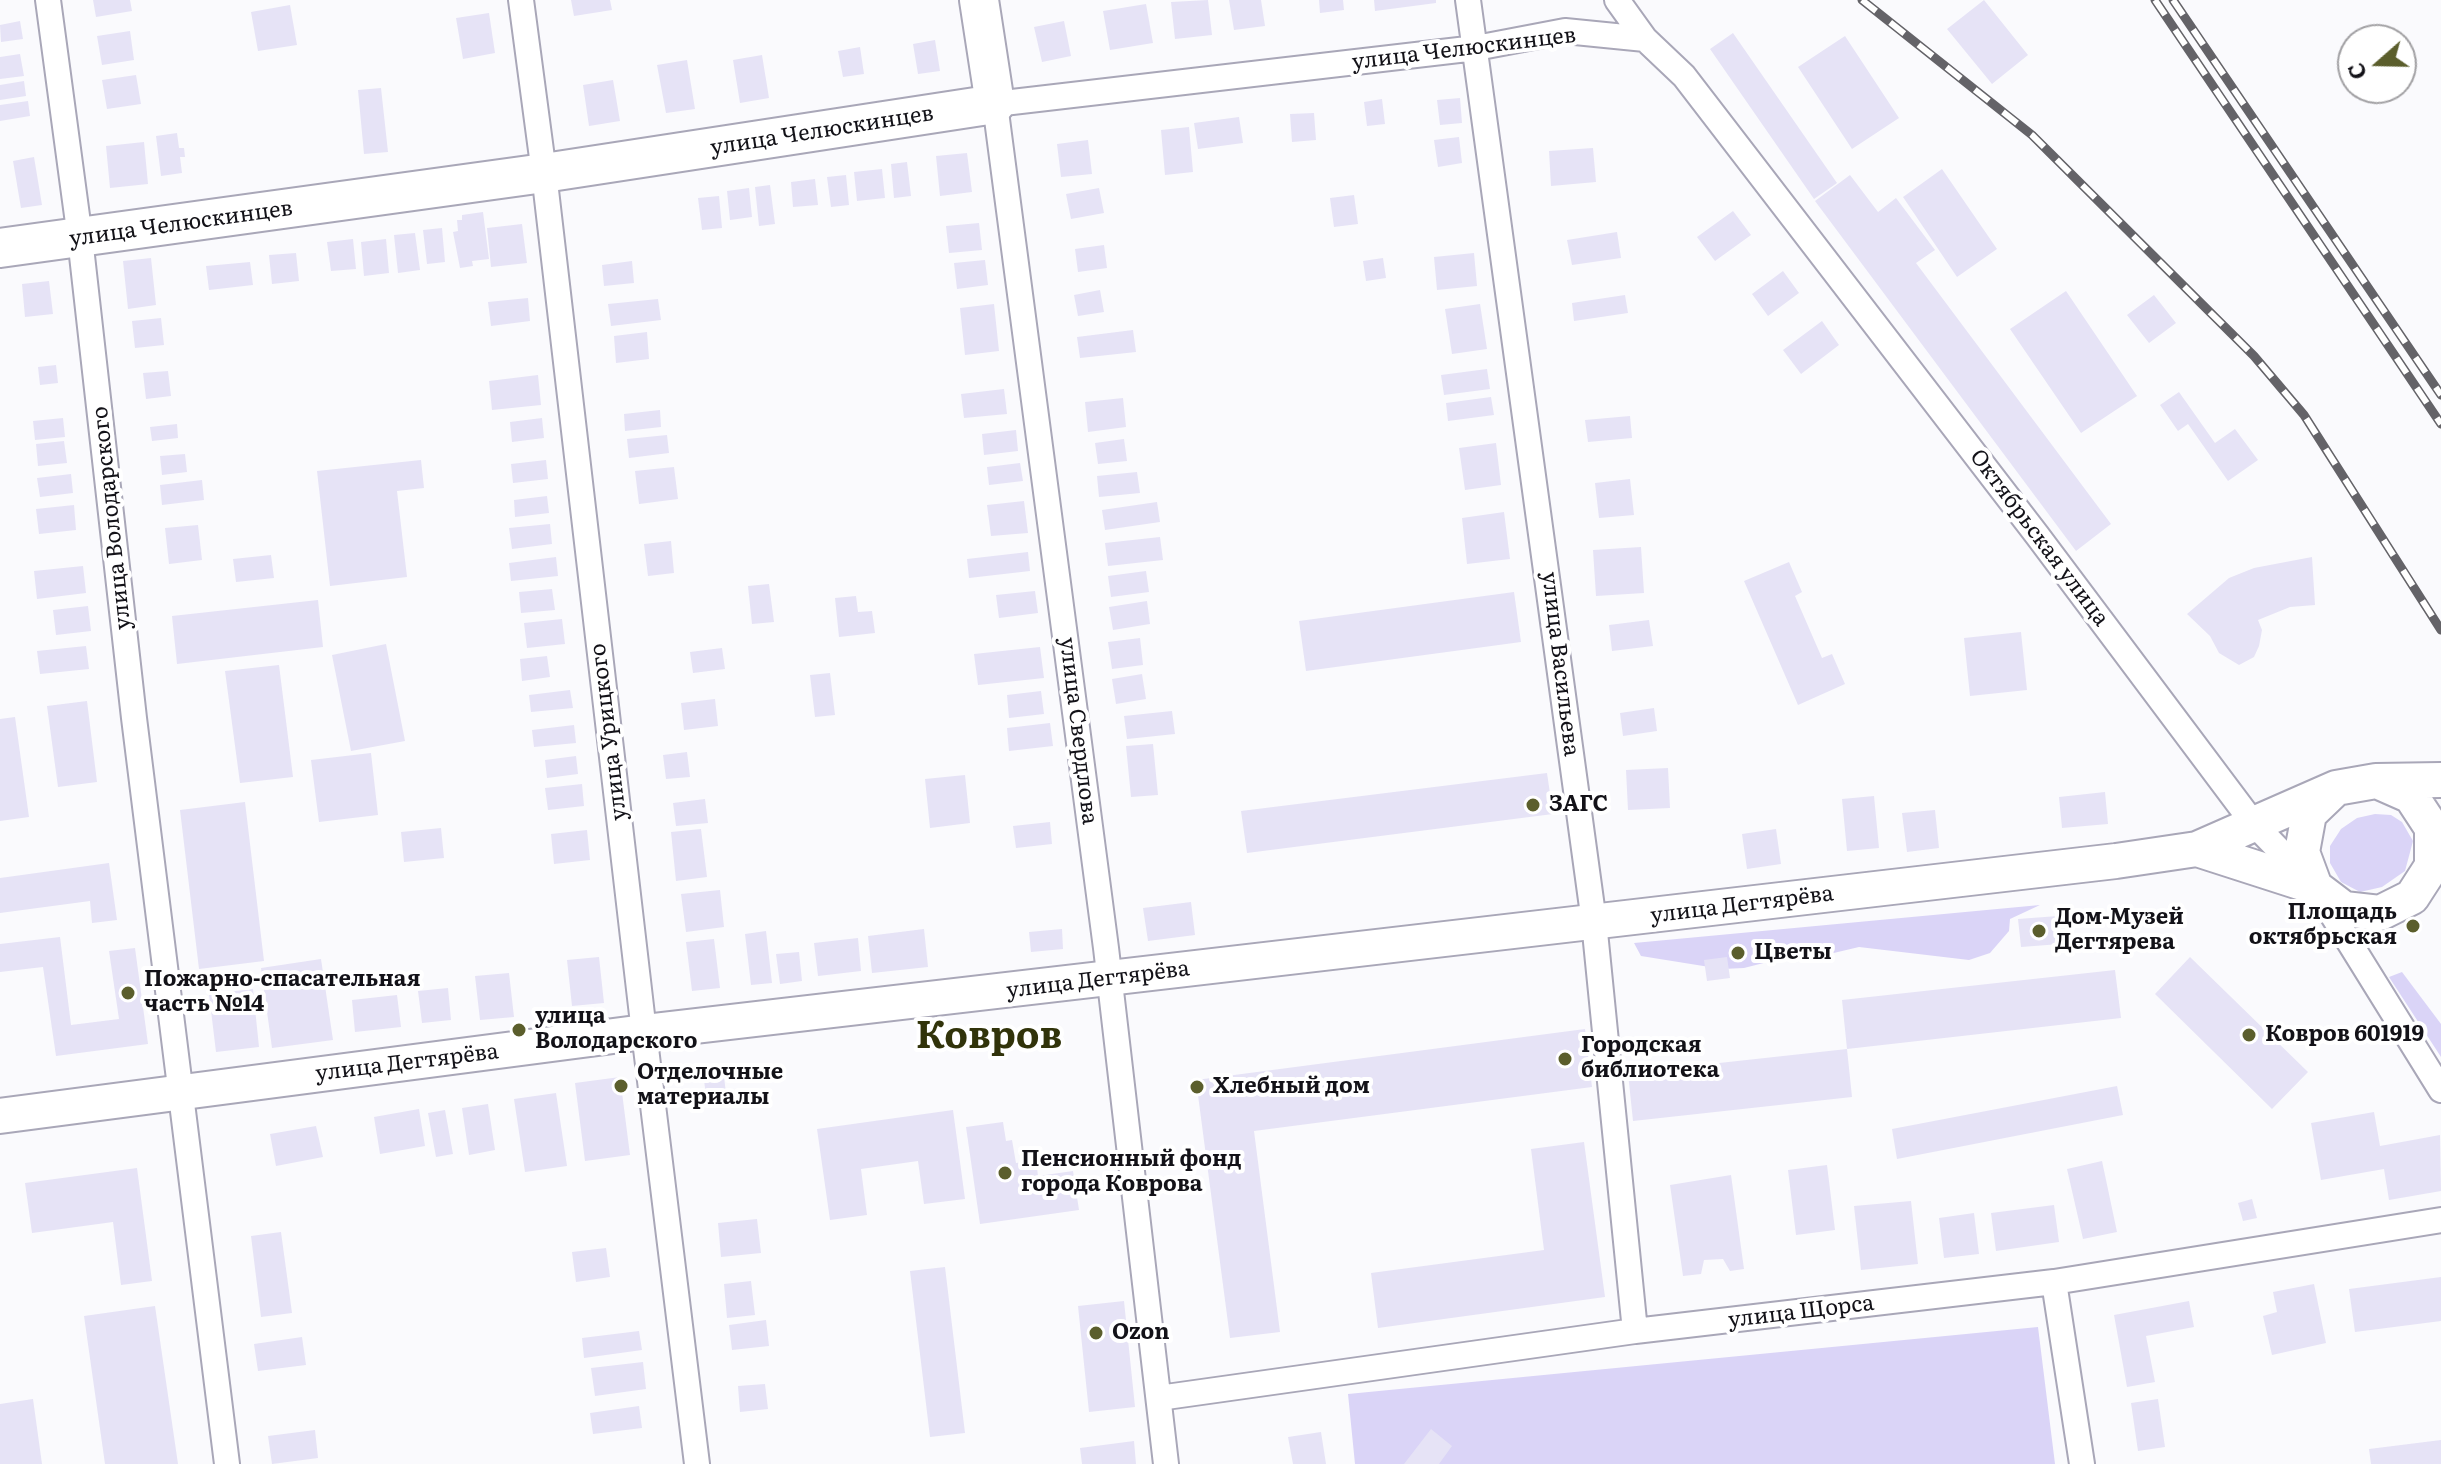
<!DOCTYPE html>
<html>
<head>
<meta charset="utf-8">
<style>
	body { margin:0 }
	#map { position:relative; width:2441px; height:1464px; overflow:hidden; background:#fafafd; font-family:Literata,serif }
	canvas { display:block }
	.north { position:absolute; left:2337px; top:24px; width:80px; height:80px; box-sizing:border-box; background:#fff; border:2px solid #a1a0a3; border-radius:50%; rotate:250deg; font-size:22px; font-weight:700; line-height:32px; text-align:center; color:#131218 }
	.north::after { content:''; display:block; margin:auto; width:28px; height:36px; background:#5b5e2c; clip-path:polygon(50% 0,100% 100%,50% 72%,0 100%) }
</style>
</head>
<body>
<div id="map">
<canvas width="2441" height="1464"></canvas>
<div class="north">С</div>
</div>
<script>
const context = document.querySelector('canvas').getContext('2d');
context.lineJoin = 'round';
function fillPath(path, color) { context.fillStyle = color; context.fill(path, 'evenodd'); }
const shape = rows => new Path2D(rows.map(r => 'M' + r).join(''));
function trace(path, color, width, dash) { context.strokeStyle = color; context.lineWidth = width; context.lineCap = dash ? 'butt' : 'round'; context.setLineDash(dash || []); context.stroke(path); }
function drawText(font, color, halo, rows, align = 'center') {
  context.font = font + ' Literata,serif'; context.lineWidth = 8; context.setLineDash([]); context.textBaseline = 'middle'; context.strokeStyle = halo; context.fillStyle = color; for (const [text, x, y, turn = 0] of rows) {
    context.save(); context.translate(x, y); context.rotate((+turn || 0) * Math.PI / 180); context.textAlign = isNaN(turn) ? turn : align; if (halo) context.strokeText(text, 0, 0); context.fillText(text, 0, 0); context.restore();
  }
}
fillPath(shape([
	[2375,814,2391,815,2402,822,2413,841,2405,871,2382,887,2360,892,2341,882,2330,863,2330,846,2341,829,2357,818],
	[2040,905,2010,919,2009,931,1990,953,1969,960,1859,947,1821,956,1791,956,1744,968,1722,969,1641,956,1634,943],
	[2402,972,2441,1024,2441,1057,2389,977],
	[2038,1327,2055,1464,1355,1464,1348,1394]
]), '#dad4f7');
fillPath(shape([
	[93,0,130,0,132,11,96,17],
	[571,0,610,0,612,10,574,16],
	[1208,0,1212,35,1175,39,1171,2],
	[1229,0,1261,0,1265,26,1234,30],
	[1319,0,1343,0,1344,10,1320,13],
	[1374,0,1436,0,1436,3,1375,11],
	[1984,0,2028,55,1992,84,1947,29],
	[1146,4,1153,43,1110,50,1103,11],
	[290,5,297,45,258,51,251,12],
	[489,13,495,53,463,59,456,18],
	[20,21,23,39,1,42,0,25],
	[1064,21,1071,56,1042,62,1034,27],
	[130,31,134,60,102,65,97,36],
	[1733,33,1837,183,1814,199,1710,49],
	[1845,36,1899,118,1852,149,1798,67],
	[935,40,940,71,918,74,913,44],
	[860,47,864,74,843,77,838,51],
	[20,54,24,76,0,79,0,57],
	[762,55,769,98,740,103,733,60],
	[687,60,695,109,666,113,657,65],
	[136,75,141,104,107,109,102,80],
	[613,80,620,121,589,126,583,85],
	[24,81,26,96,0,100,0,85],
	[381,88,388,152,364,154,358,90],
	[1460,98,1462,123,1440,125,1437,100],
	[1382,99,1385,124,1367,126,1364,102],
	[28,101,30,116,0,121,0,105],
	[1314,113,1316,140,1292,142,1290,114],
	[1239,117,1243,143,1198,149,1194,123],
	[1189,127,1193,172,1165,175,1161,130],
	[177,133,179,148,184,148,185,157,180,157,182,173,161,176,156,136],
	[1459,137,1462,163,1438,167,1434,140],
	[1088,140,1092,174,1061,177,1057,144],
	[144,142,148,184,110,188,106,146],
	[1593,148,1596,182,1551,186,1549,151],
	[967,153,972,192,940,196,936,156],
	[34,157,42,205,21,208,13,161],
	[907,162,911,196,894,198,891,164],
	[882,169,885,198,857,201,854,172],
	[1942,169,1997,249,1957,277,1903,197],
	[846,175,849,205,831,207,827,177],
	[1850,175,1878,212,1896,198,1935,250,1916,263,2111,524,2076,551,1815,201],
	[815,179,818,205,793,207,791,182],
	[770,185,775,224,759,226,755,187],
	[749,188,752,217,730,220,727,191],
	[1099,188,1104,213,1071,219,1066,194],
	[1354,195,1358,224,1334,227,1330,198],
	[719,196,722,228,702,230,698,198],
	[1733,211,1751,235,1715,261,1697,237],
	[483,212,489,259,472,261,473,266,460,268,453,232,458,231,457,220,462,220,462,215],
	[979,223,982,250,949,253,946,226],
	[522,224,527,263,491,267,487,228],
	[442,228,445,262,427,264,423,230],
	[1617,232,1621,258,1572,265,1567,240],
	[415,233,420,270,398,273,394,235],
	[353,239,356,269,331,271,327,242],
	[386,239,389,273,364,276,361,242],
	[1104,245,1107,268,1078,272,1075,249],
	[296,253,299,281,272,284,269,255],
	[1474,253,1477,286,1437,290,1434,257],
	[151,258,156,305,128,309,123,261],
	[1383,258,1386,278,1366,281,1363,261],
	[985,260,988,285,957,289,954,263],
	[632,261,634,283,604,286,602,265],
	[250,262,253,285,209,290,206,266],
	[1783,271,1799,293,1768,316,1752,294],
	[49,281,53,314,25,317,22,284],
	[1100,290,1104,312,1078,316,1074,295],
	[2066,291,2137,396,2081,433,2010,329],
	[1625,295,1628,313,1574,321,1572,303],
	[2154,295,2176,323,2149,343,2127,315],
	[528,298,530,321,491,326,488,302],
	[658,299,661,320,611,326,608,304],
	[994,304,999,351,965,355,960,308],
	[1480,304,1487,349,1452,354,1445,309],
	[161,318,164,345,135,348,132,321],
	[1822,321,1839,345,1801,374,1783,350],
	[1133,330,1136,352,1080,358,1077,337],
	[647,332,649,359,616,363,614,336],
	[56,365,58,383,40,385,38,367],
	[1487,369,1490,389,1444,395,1441,375],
	[168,371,171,396,146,399,143,373],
	[538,375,541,405,492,410,489,381],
	[1004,389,1007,414,964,418,961,394],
	[2179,392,2215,443,2235,429,2258,460,2228,481,2188,424,2178,431,2160,405],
	[1491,397,1494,415,1448,421,1446,403],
	[1123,398,1126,427,1088,432,1085,402],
	[660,410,661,427,625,431,624,414],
	[1630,416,1632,438,1588,442,1585,420],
	[63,418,65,437,35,440,33,421],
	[542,418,544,438,512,442,510,422],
	[177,424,178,438,152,441,150,427],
	[1016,430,1018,451,984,455,982,434],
	[667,435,669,453,629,458,627,439],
	[1124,439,1127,461,1098,464,1095,443],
	[64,441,67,463,38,466,36,444],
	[1496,443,1501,485,1465,490,1459,448],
	[185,454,187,472,162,475,160,456],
	[421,460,424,488,397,491,407,577,330,586,317,471],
	[546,460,548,479,513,483,511,464],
	[1020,463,1023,481,989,485,987,467],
	[674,467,678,499,639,504,635,471],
	[1137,472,1140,493,1099,497,1097,476],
	[71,474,73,493,40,497,37,478],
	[1630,479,1634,515,1599,518,1595,483],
	[202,480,204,500,162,505,160,485],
	[547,496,549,513,515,517,514,500],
	[1024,501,1028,533,991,536,987,505],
	[1157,502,1160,522,1105,530,1102,510],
	[74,505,76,530,39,534,36,509],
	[1504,512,1510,559,1467,564,1462,518],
	[550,524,552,544,512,549,509,528],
	[198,525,202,560,169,564,165,528],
	[1160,537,1163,560,1108,566,1105,543],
	[671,541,674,573,648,576,644,544],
	[1641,547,1644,593,1596,596,1593,550],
	[1028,552,1030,571,969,578,967,559],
	[271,555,274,578,236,582,233,559],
	[556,557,558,576,511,581,509,563],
	[2312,557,2315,605,2290,607,2258,620,2262,630,2259,646,2254,657,2239,665,2219,653,2210,636,2187,614,2229,578,2254,568],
	[1789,562,1802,592,1795,596,1822,658,1832,654,1845,684,1798,705,1744,581],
	[83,566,86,593,37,599,34,571],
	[1146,571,1149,592,1111,597,1108,576],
	[769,584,774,622,752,624,748,586],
	[552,589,555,610,521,613,519,592],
	[1035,591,1038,613,999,618,996,595],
	[1514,592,1521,642,1306,671,1299,621],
	[856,596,858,612,872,611,875,633,839,637,835,598],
	[318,600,323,647,177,664,172,616],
	[1147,601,1150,624,1113,630,1109,607],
	[88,606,91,631,56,635,53,610],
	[562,619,565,644,527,648,524,623],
	[1649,620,1653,646,1612,651,1609,625],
	[2021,632,2027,690,1970,696,1964,638],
	[1140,638,1143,665,1112,669,1108,642],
	[386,644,405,741,351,751,332,655],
	[86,646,89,669,40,674,37,651],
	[1040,647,1044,678,978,685,974,654],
	[722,648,725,669,693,673,690,652],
	[547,656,550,677,522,681,520,659],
	[279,665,293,777,240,783,225,671],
	[830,673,835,715,815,717,810,675],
	[1142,674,1146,699,1116,704,1112,679],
	[570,690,573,708,531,712,529,695],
	[1041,691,1044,714,1009,718,1007,695],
	[715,699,718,726,684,730,681,703],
	[87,701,97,782,58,787,47,706],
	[1654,708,1657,731,1623,736,1620,713],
	[1172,711,1175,734,1127,739,1124,716],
	[15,717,29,817,0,821,0,719],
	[1050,723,1053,746,1009,751,1007,728],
	[574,725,576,743,534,747,532,730],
	[1153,744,1158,795,1131,797,1126,746],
	[687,752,690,777,666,779,663,755],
	[371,753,378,815,319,822,311,760],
	[576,756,578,774,547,778,545,760],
	[1668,768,1670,808,1628,810,1626,770],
	[1547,773,1553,814,1247,853,1241,811],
	[965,775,970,823,930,828,925,779],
	[582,784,584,806,548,810,545,788],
	[2105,792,2108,824,2062,828,2059,797],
	[1874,796,1879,848,1847,851,1842,799],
	[705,799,708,823,676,826,673,803],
	[245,802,264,961,199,969,180,810],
	[1935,810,1939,848,1907,852,1902,813],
	[1050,822,1052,844,1016,848,1013,826],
	[441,828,444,858,404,862,401,832],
	[701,829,707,877,676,881,671,832],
	[1776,829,1781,864,1747,869,1742,834],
	[587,830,590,860,554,864,551,834],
	[109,863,117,920,92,923,90,901,0,913,0,878],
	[720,890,724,927,686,932,681,894],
	[1191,902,1195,935,1148,941,1143,908],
	[2058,916,2060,944,2021,947,2018,919],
	[924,929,928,967,872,973,868,936],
	[1062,929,1063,949,1031,952,1029,932],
	[766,931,772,983,751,985,745,934],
	[60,937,71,1025,119,1019,109,951,135,948,148,1044,56,1056,43,967,0,972,0,944],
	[858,938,861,971,818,976,814,943],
	[714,939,720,988,692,991,686,942],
	[799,952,802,981,780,984,776,954],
	[599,957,604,1003,572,1006,567,960],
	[1727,957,1730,978,1707,981,1704,960],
	[2190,957,2308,1072,2272,1109,2155,994],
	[321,959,333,1040,272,1048,261,968],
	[2115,970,2121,1018,1847,1049,1842,1000],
	[509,973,514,1017,480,1020,475,976],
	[448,988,451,1020,422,1023,418,991],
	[253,989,259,1047,216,1052,209,994],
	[397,995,401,1027,355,1032,352,1000],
	[1585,1029,1592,1087,1254,1131,1280,1332,1230,1338,1196,1080],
	[1847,1049,1852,1097,1633,1121,1628,1073],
	[620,1077,630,1155,585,1161,575,1083],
	[724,1077,727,1101,707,1104,704,1080],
	[2117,1086,2123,1115,1897,1159,1892,1129],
	[556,1093,567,1166,525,1172,514,1099],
	[488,1104,495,1150,469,1155,462,1108],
	[419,1109,425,1146,380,1154,374,1117],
	[445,1110,453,1154,436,1157,428,1113],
	[953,1110,965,1199,924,1204,918,1161,861,1169,867,1215,830,1220,817,1129],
	[2374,1112,2380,1146,2440,1135,2441,1191,2389,1200,2384,1169,2321,1180,2311,1123],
	[1003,1122,1006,1141,1012,1140,1016,1163,1036,1160,1038,1176,1073,1171,1079,1210,980,1224,966,1127],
	[316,1126,323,1157,276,1166,270,1134],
	[1584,1142,1605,1297,1378,1328,1371,1273,1544,1250,1531,1149],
	[2102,1161,2117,1232,2083,1239,2067,1169],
	[1827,1165,1835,1230,1796,1235,1788,1170],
	[137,1168,152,1281,121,1285,113,1222,32,1233,25,1183],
	[1731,1175,1744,1269,1730,1271,1723,1259,1704,1260,1701,1274,1683,1276,1670,1185],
	[2252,1199,2257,1218,2243,1221,2238,1203],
	[1911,1201,1918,1264,1861,1270,1854,1206],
	[2054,1205,2059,1242,1996,1251,1991,1213],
	[1974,1213,1979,1254,1944,1258,1939,1218],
	[757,1219,761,1253,721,1257,718,1223],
	[281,1232,292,1313,261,1317,251,1236],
	[606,1248,610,1277,576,1282,572,1252],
	[945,1267,965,1433,930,1437,910,1271],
	[2441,1277,2441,1321,2355,1332,2349,1289],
	[751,1281,755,1315,727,1318,724,1284],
	[2314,1284,2326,1343,2272,1355,2263,1316,2277,1312,2273,1292],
	[1124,1301,1135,1407,1089,1412,1078,1306],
	[2189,1301,2194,1327,2146,1336,2155,1382,2127,1387,2114,1315],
	[155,1306,178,1464,105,1464,84,1316],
	[766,1320,769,1346,732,1350,729,1325],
	[639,1331,642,1350,584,1358,582,1338],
	[302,1337,306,1365,258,1371,254,1344],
	[643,1362,646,1389,595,1396,591,1368],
	[765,1384,768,1409,740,1412,738,1386],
	[33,1399,42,1464,0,1464,0,1404],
	[2158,1399,2165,1447,2138,1451,2131,1403],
	[639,1406,642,1428,593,1434,590,1413],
	[1431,1429,1452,1446,1439,1464,1404,1464],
	[315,1430,318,1458,272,1464,268,1436],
	[1321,1432,1326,1464,1293,1464,1288,1437],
	[2441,1440,2441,1464,2371,1464,2369,1449],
	[1134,1441,1136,1464,1082,1464,1080,1448]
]), '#e6e3f6');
const street = shape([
	[48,0,80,238,134,718,227,1464],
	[521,0,544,173,644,1032,697,1464],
	[1468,0,1594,922,1635,1331],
	[1617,0,1645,39,1684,76,2037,535,2253,823,2315,887,2441,1090],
	[2054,1282,2082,1464],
	[1159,1398,1635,1331,2054,1282,2441,1220],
	[1166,1464,1106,948,995,104,1476,48,1565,31,1645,39]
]);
const secondary = shape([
	[2332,792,2309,814,2302,852,2315,887,2344,909,2380,913,2412,897,2432,866,2432,828,2411,796,2377,781],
	[2197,849,2315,887],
	[0,1116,644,1032,2116,861,2197,849,2336,788,2376,781,2441,780]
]);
const primary = shape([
	[0,248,544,173,995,104,979,0]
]);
trace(street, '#a9a7b8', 28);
trace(secondary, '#a9a7b8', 38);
trace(primary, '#a9a7b8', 42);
trace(street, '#fff', 24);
trace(secondary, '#fff', 34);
trace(primary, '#fff', 38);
const rail = shape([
	[1862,0,2032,135,2254,356,2304,415,2441,630],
	[2155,0,2441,424],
	[2173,0,2441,395]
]);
trace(rail, '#646368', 9);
trace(rail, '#fff', 6, [18]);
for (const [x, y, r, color] of [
	[1533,805,8,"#5b5e2c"],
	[2413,926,8,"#5b5e2c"],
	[2039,931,8,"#5b5e2c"],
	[1738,953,8,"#5b5e2c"],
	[128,993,8,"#5b5e2c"],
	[519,1030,8,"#5b5e2c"],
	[2249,1035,8,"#5b5e2c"],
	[1565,1059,8,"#5b5e2c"],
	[621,1086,8,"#5b5e2c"],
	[1197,1087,8,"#5b5e2c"],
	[1005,1173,8,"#5b5e2c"],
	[1096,1333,8,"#5b5e2c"]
]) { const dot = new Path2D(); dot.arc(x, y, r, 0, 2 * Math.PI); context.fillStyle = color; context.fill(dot); trace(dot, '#fff', 3); }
drawText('22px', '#131218', '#fff', [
	["улица Челюскинцев",1464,49,-7],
	["улица Челюскинцев",822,131,-9],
	["улица Челюскинцев",181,224,-8],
	["улица Володарского",112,518,-96],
	["Октябрьская улица",2039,538,53],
	["улица Васильева",1560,664,83],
	["улица Свердлова",1078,731,83],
	["улица Урицкого",609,732,-97],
	["улица Дегтярёва",1742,905,-7],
	["улица Дегтярёва",1098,980,-7],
	["улица Дегтярёва",407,1063,-7],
	["улица Щорса",1801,1312,-7]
]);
drawText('bold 22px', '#131218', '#fff', [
	["ЗАГС",1549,805],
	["Площадь",2397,913,"right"],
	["октябрьская",2397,938,"right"],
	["Дом-Музей",2055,918],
	["Дегтярева",2055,943],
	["Цветы",1754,953],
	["Пожарно-спасательная",144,980],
	["часть №14",144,1005],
	["улица",535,1017],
	["Володарского",535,1042],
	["Ковров 601919",2265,1035],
	["Городская",1581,1046],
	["библиотека",1581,1071],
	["Отделочные",637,1073],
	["материалы",637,1098],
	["Хлебный дом",1213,1087],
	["Пенсионный фонд",1021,1160],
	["города Коврова",1021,1185],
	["Ozon",1112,1333]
], 'left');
drawText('bold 38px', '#31330a', '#fff', [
	["Ковров",989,1037]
]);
</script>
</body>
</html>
